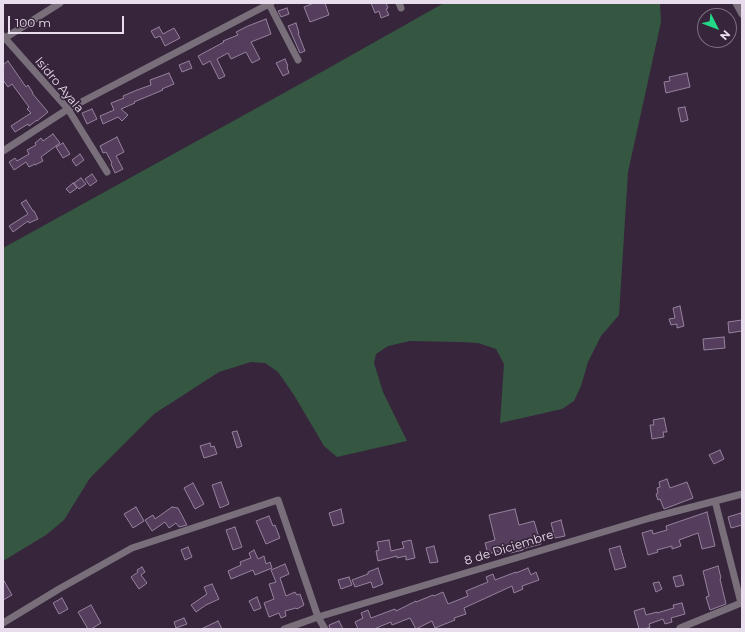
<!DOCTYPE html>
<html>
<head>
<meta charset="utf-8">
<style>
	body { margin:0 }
	#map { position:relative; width:745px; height:632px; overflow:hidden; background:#36253b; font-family:Montserrat,sans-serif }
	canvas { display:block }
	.frame { position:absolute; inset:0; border:4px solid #e8ddec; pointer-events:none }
	.north { position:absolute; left:697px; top:8px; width:40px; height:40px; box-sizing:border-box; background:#36253b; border:1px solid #7d6f82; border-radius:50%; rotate:132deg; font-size:11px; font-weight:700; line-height:16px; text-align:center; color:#e8ddec }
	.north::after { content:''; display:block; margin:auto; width:14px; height:18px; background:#23d886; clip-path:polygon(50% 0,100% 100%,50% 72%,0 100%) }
	.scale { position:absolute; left:8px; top:16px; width:116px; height:18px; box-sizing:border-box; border:2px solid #e8ddec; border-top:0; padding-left:5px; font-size:12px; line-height:14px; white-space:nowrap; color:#e8ddec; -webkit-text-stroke:3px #36253b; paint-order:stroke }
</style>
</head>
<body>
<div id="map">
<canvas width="745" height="632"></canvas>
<div class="frame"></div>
<div class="north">N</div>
<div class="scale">100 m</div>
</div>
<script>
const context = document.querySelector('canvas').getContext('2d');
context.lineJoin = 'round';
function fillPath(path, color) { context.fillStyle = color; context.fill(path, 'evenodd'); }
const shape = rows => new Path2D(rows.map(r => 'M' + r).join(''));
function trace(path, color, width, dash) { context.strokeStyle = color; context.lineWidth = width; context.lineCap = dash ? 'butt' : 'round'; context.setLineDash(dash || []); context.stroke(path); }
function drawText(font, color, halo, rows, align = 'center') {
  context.font = font + ' Montserrat,sans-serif'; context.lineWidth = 3.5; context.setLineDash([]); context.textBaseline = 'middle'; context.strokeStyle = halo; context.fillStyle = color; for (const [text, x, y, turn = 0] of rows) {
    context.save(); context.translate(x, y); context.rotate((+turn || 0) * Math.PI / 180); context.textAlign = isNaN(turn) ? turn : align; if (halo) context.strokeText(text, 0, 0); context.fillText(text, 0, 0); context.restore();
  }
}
fillPath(shape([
	[444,3,660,3,661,22,628,172,619,315,601,336,588,362,581,386,574,401,562,409,500,423,504,364,496,349,478,343,461,342,410,341,388,346,376,354,374,363,383,392,407,441,337,457,324,446,294,395,278,372,265,363,251,362,219,372,154,414,90,478,64,520,46,535,3,561,3,248,302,83]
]), '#355742');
const building = shape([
	[314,3,325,3,329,15,310,22,304,7,314,3],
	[371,3,386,3,388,8,386,9,389,15,381,18,379,11,375,13,371,3],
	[287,8,289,14,281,17,278,11,287,8],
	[266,19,271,34,251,42,260,59,252,63,246,52,231,59,228,53,217,59,225,76,219,79,210,61,203,65,198,56,224,42,223,41,238,35,236,32,248,26,266,19],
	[296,23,299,33,298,33,305,51,300,53,288,26,296,23],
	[159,27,163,34,174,28,180,38,165,46,160,36,155,38,151,31,159,27],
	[285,59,288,66,287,67,289,73,283,76,276,63,285,59],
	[8,61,26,87,28,85,33,93,32,93,48,112,37,121,37,120,29,126,28,124,15,132,11,126,31,113,27,109,29,107,12,84,8,87,3,80,3,65,8,61],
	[189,61,192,68,182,72,179,65,189,61],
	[169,73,174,84,162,89,163,90,134,102,135,103,121,109,128,115,122,121,118,117,103,124,100,116,114,110,111,103,124,98,123,96,137,90,151,85,150,80,169,73],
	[687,73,690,87,666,93,664,82,670,81,669,77,687,73],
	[685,107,688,120,681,122,678,108,685,107],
	[92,109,97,119,87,124,82,113,92,109],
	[53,134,60,143,41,157,43,161,35,165,35,164,29,167,26,162,14,170,9,162,15,158,17,161,29,154,27,150,36,145,35,143,41,138,43,141,53,134],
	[117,137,124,152,116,156,123,169,115,173,111,164,112,163,106,152,103,153,100,146,117,137],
	[63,143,70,154,63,158,56,147,63,143],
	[80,154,84,160,76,166,72,160,80,154],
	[92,174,97,181,90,186,85,179,92,174],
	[81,178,86,184,79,189,74,183,81,178],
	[73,183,77,188,70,193,66,189,73,183],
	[26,200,33,211,34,211,38,219,29,223,28,221,13,232,9,226,28,214,21,203,26,200],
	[680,306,684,326,677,328,677,324,671,325,669,319,675,318,673,308,680,306],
	[742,320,742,331,729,333,728,322,742,320],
	[724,337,725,348,704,350,703,339,724,337],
	[664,418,667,432,663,432,664,437,652,439,650,425,654,425,653,420,664,418],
	[237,431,242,446,237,448,232,432,237,431],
	[210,443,211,447,214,446,217,454,204,458,200,446,210,443],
	[720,450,724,459,714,464,709,455,720,450],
	[667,479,670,488,687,482,693,498,664,509,660,499,658,500,656,494,658,493,657,488,660,487,659,482,667,479],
	[221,482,229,504,220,508,212,485,221,482],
	[193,483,204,504,195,509,184,488,193,483],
	[136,507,144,521,133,528,124,514,136,507],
	[172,507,178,508,187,525,179,527,176,523,169,528,165,522,152,531,145,520,153,515,155,519,172,507],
	[341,509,344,523,333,526,329,513,341,509],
	[515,509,519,525,534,521,541,544,523,549,523,550,510,553,510,552,499,555,498,551,488,554,485,543,495,540,489,515,515,509],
	[707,512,715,546,702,549,698,533,679,540,681,546,672,549,672,546,657,550,658,552,648,555,642,533,652,530,653,534,667,530,666,526,707,512],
	[741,513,742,517,742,525,731,528,728,517,741,513],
	[269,516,273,526,275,525,280,538,266,544,256,521,269,516],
	[561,520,565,536,555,538,551,523,561,520],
	[235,527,242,547,233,550,226,530,235,527],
	[389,540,391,551,404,548,402,542,411,540,415,558,406,560,406,556,397,558,397,556,378,561,376,551,379,550,377,542,389,540],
	[434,546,438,562,430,563,426,548,434,546],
	[620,546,626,567,615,570,609,549,620,546],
	[188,547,192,557,185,560,181,550,188,547],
	[254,550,258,559,264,556,266,564,270,562,272,568,255,575,253,570,231,579,228,571,241,565,240,562,251,558,249,553,254,550],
	[285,564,289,574,280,578,286,596,295,592,297,595,300,594,304,605,297,609,296,608,285,611,286,616,281,618,279,613,269,617,264,603,274,599,269,584,276,582,271,570,285,564],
	[718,566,721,578,720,579,726,604,710,610,706,597,709,596,703,571,718,566],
	[142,567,145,572,141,575,147,583,139,589,131,577,138,572,137,570,142,567],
	[378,568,383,584,373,588,371,582,355,587,352,580,368,574,368,572,378,568],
	[528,568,531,575,536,572,539,580,522,586,523,589,514,593,512,586,464,608,466,614,454,618,455,620,435,628,432,621,416,629,410,618,392,625,391,622,374,629,358,629,355,622,363,618,361,613,368,610,371,618,395,609,396,611,416,601,416,602,433,595,434,596,443,592,448,604,468,596,466,591,488,582,486,577,493,574,495,580,516,572,516,573,528,568],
	[681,575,684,585,676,587,673,577,681,575],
	[349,577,352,585,341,589,338,580,349,577],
	[3,579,12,595,3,600,3,579],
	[659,582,662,589,656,592,653,583,659,582],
	[212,584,219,599,206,605,196,612,191,605,207,594,204,587,212,584],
	[257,597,261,608,254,611,249,601,257,597],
	[62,598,68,609,59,614,53,603,62,598],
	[682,603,685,614,671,618,672,622,665,624,663,619,649,624,650,627,645,629,639,629,634,611,644,608,646,615,657,612,657,613,674,608,673,605,682,603],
	[91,605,101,623,91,629,88,629,78,612,91,605],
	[184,618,187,624,176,628,174,622,184,618],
	[218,621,222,629,201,629,218,621],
	[339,621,343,629,330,629,329,625,339,621]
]);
fillPath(building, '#553e5d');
trace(building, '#96829d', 1);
trace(shape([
	[399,3,401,8],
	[736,3,742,14],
	[269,4,298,60],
	[3,36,68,109,107,172],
	[5,38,60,3],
	[3,151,68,109,271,3],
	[3,623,59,589,132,548,278,500,318,617,325,629],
	[680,628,741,603,715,501],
	[284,629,318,617,650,518,742,494]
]), '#786f7b', 7);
drawText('12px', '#e8ddec', '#36253b', [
	["Isidro Ayala",59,85,50],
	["8 de Diciembre",509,548,-17]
]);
</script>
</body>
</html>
